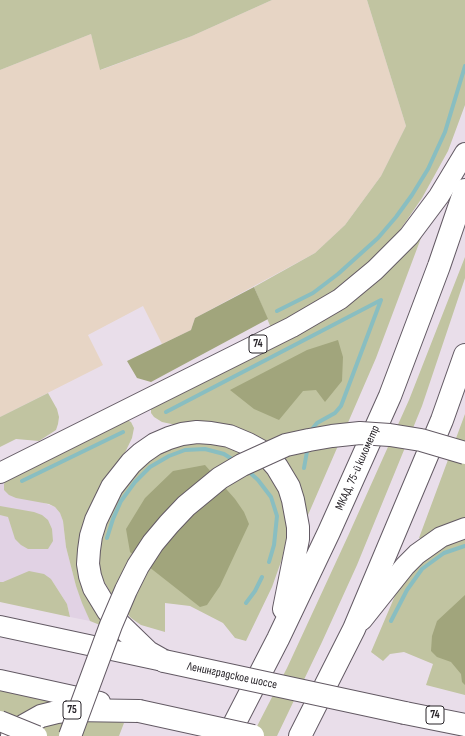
<!DOCTYPE html>
<html>
<head>
<meta charset="utf-8">
<style>
	body { margin:0 }
	canvas { display:block; background:#e9deea }
</style>
</head>
<body>
<canvas width="465" height="736"></canvas>
<script>
const context = document.querySelector('canvas').getContext('2d');
context.lineJoin = 'round';
function fillPath(path, color) { context.fillStyle = color; context.fill(path, 'evenodd'); }
const shape = rows => new Path2D(rows.map(r => 'M' + r).join(''));
function trace(path, color, width, dash) { context.strokeStyle = color; context.lineWidth = width; context.lineCap = dash ? 'butt' : 'round'; context.setLineDash(dash || []); context.stroke(path); }
function drawText(font, color, halo, rows, align = 'center') {
  context.font = font + ' "Sofia Sans Condensed",sans-serif'; context.lineWidth = 3.5; context.setLineDash([]); context.textBaseline = 'middle'; context.strokeStyle = halo; context.fillStyle = color; for (const [text, x, y, turn = 0] of rows) {
    context.save(); context.translate(x, y); context.rotate((+turn || 0) * Math.PI / 180); context.textAlign = isNaN(turn) ? turn : align; if (halo) context.strokeText(text, 0, 0); context.fillText(text, 0, 0); context.restore();
  }
}
fillPath(shape([
	[10,474,41,502,55,507,60,513,63,521,66,547,76,586,90,621,70,617,67,604,51,579,0,582,0,479]
]), '#e1d2e4');
fillPath(shape([
	[272,0,367,0,406,126,381,176,345,225,315,253,195,318,191,330,162,344,143,306,88,335,103,365,0,417,0,70,91,34,101,70,192,36]
]), '#e7d5c5');
fillPath(shape([
	[0,0,272,0,192,36,100,70,91,34,0,70],
	[367,0,465,0,465,105,448,151,422,198,398,233,369,264,342,287,271,328,254,287,315,253,345,225,381,176,406,126],
	[424,230,376,358,308,515,305,513,290,471,176,425,162,422,154,417,151,413,151,408,236,365],
	[465,257,465,278,422,406,357,565,322,642,277,736,252,736,287,668,348,536,409,400],
	[48,393,57,409,59,417,58,424,56,430,39,441,16,439,0,447,0,417],
	[465,414,465,519,422,539,419,538],
	[125,419,131,422,134,428,132,438,120,463,91,507,105,627,90,621,82,603,76,586,66,547,63,521,60,513,55,507,49,504,16,498,9,495,4,490,4,484,6,480],
	[212,441,252,455,275,480,287,514,287,536,282,559,272,587,246,641,235,638,223,623,190,606,165,603,165,632,141,625,131,618,115,600,102,578,96,563,102,527,115,497,136,468,172,445],
	[0,506,34,512,42,515,48,520,52,529,53,541,48,549,28,549,21,545,15,539,8,517,0,515],
	[465,537,465,695,426,685,433,664,404,652,390,654,383,661,371,652,397,591,415,567,433,552],
	[29,571,44,574,51,579,67,604,70,617,0,602,0,582,3,582],
	[0,688,62,701,22,716,0,734],
	[99,718,124,723,119,736,20,736,33,726]
]), '#c1c4a1');
fillPath(shape([
	[254,287,268,319,151,382,137,378,127,361,191,330,195,318],
	[338,340,343,357,342,381,325,402,316,390,303,391,279,420,254,409,230,390,307,350],
	[205,465,235,499,244,512,249,524,220,586,207,605,200,607,130,552,126,529,145,498,173,471],
	[465,595,465,685,462,682,461,674,451,662,437,657,431,651,432,636,437,621]
]), '#a1a57c');
trace(shape([
	[277,311,313,293,338,274,378,238,396,217,412,195,428,169,445,132,465,66],
	[166,412,381,300,341,406,335,413,317,423,313,428,312,432],
	[304,468,308,446],
	[247,470,258,480,271,497,277,516,274,545,269,562],
	[22,481,123,432],
	[107,538,113,519,121,501,135,482,150,467,169,456,185,450,205,449,224,454,235,461],
	[246,603,255,591,262,577],
	[391,621,407,590,422,569,444,553,465,546]
]), '#89bec1', 4);
const primary = shape([
	[0,473,292,327,340,299,375,270,409,236,439,196,465,153],
	[362,620,405,566,417,554,441,537,465,528],
	[0,626,163,661],
	[0,680,100,702]
]);
const highway = shape([
	[164,661,148,652,119,624,108,611,94,588,90,576,88,564,89,550,91,536,96,520,112,487,131,463,142,453,155,444,169,438,182,434,197,432,211,433,229,436,248,444,259,450,270,459,277,467,289,487,293,500,298,527,298,539,284,609],
	[405,713,465,725],
	[12,736,25,725,41,716,57,712,72,710,139,711],
	[228,736,278,639,329,532,390,396,439,266,465,190],
	[300,736,354,629,442,420,465,355]
]);
trace(primary, '#635a64', 22);
trace(highway, '#635a64', 24);
trace(primary, '#fff', 20);
trace(highway, '#fff', 22);
const primaryBridge = shape([
	[0,721,37,736]
]);
const highwayBridge = shape([
	[164,661,405,713],
	[139,711,253,736],
	[70,736,111,625,126,590,138,566,153,543,169,524,186,506,220,478,242,465,286,445,309,440,332,436,360,433,390,435,421,440,465,453]
]);
trace(primaryBridge, '#635a64', 22, []);
trace(highwayBridge, '#635a64', 24, []);
trace(primaryBridge, '#fff', 20);
trace(highwayBridge, '#fff', 22);
for (const [x, y, w] of [
	[258,344,18],
	[72,710,18],
	[435,715,18]
]) { const box = new Path2D(); box.roundRect(x - w / 2, y - 9, w, 18, 3); context.fillStyle = '#fff'; context.fill(box); trace(box, '#282429', 1); }
drawText('bold 11px', '#282429', null, [
	["74",258,344],
	["75",72,710],
	["74",435,715]
]);
drawText('12px', '#282429', '#fff', [
	["МКАД, 75-й километр",358,468,-66],
	["Ленинградское шоссе",232,676,12]
]);
</script>
</body>
</html>
